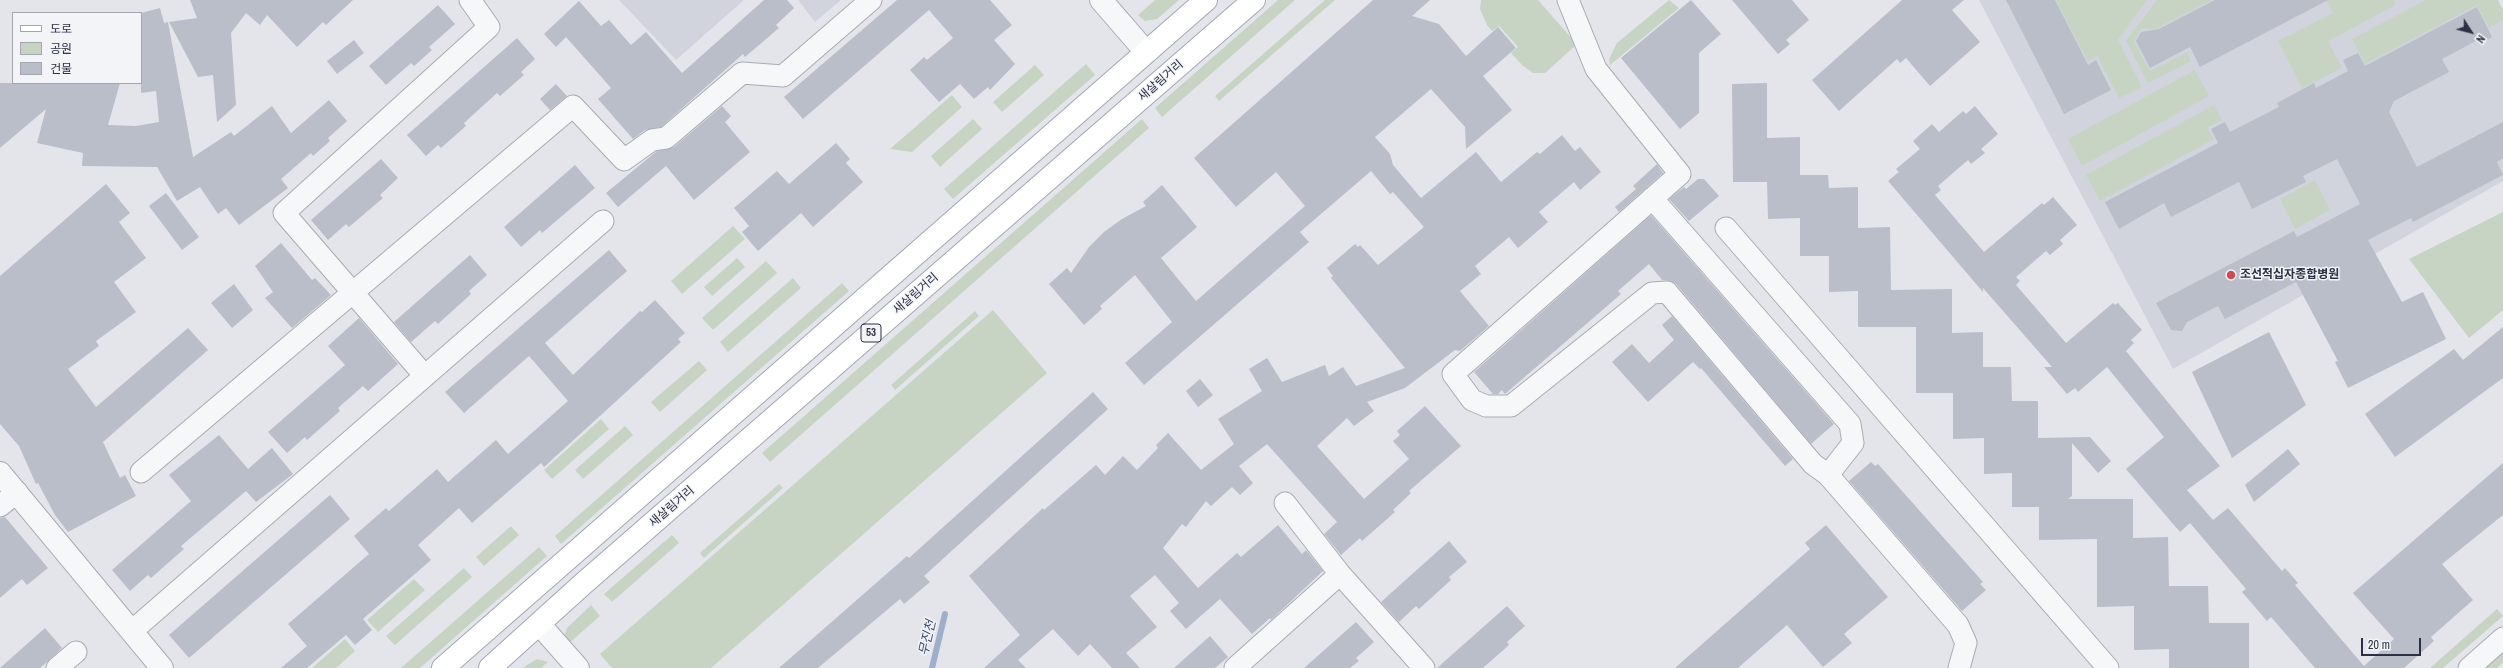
<!DOCTYPE html>
<html>
<head>
<meta charset="utf-8">
<style>
	body { margin:0 }
	#map { position:relative; width:2503px; height:668px; overflow:hidden; background:#e3e5eb; font-family:"Archivo Narrow","Noto Sans KR",sans-serif }
	canvas { display:block }
	.legend { position:absolute; left:12px; top:12px; width:130px; height:72px; box-sizing:border-box; background:#f3f4f8; border:1px solid #a3a6b0; margin:0; padding:5px 7px; list-style:none; font-size:12px; color:#2b3143 }
	.legend li { display:flex; align-items:center; gap:8px; height:20px }
	.legend b { width:20px; border:1px solid #a3a6b0 }
	.north { position:absolute; left:2451px; top:12px; width:40px; height:40px; -webkit-text-stroke:3px #f3f4f8; paint-order:stroke; rotate:126deg; font-size:11px; font-weight:700; line-height:16px; text-align:center; color:#2b3143 }
	.north::after { content:''; display:block; margin:auto; width:14px; height:18px; background:#2b3143; clip-path:polygon(50% 0,100% 100%,50% 72%,0 100%) }
	.scale { position:absolute; left:2361px; top:638px; width:60px; height:18px; box-sizing:border-box; border:2px solid #2b3143; border-top:0; padding-left:5px; font-size:12px; line-height:14px; white-space:nowrap; color:#2b3143; -webkit-text-stroke:3px #f3f4f8; paint-order:stroke }
</style>
</head>
<body>
<div id="map">
<canvas width="2503" height="668"></canvas>
<ul class="legend">
<li><b style="height:5px;background:#fff"></b>도로</li>
<li><b style="height:11px;background:#c7d4c4"></b>공원</li>
<li><b style="height:11px;background:#babec8"></b>건물</li>
</ul>
<div class="north">N</div>
<div class="scale">20 m</div>
</div>
<script>
const context = document.querySelector('canvas').getContext('2d');
context.lineJoin = 'round';
function fillPath(path, color) { context.fillStyle = color; context.fill(path, 'evenodd'); }
const shape = rows => new Path2D(rows.map(r => 'M' + r).join(''));
function trace(path, color, width, dash) { context.strokeStyle = color; context.lineWidth = width; context.lineCap = dash ? 'butt' : 'round'; context.setLineDash(dash || []); context.stroke(path); }
function drawText(font, color, halo, rows, align = 'center') {
  context.font = font + ' "Archivo Narrow","Noto Sans KR",sans-serif'; context.lineWidth = 3; context.setLineDash([]); context.textBaseline = 'middle'; context.strokeStyle = halo; context.fillStyle = color; for (const [text, x, y, turn = 0] of rows) {
    context.save(); context.translate(x, y); context.rotate((+turn || 0) * Math.PI / 180); context.textAlign = isNaN(turn) ? turn : align; if (halo) context.strokeText(text, 0, 0); context.fillText(text, 0, 0); context.restore();
  }
}
fillPath(shape([
	[619,0,744,0,676,60],
	[798,0,841,0,815,22],
	[1979,0,2495,0,2503,17,2503,181,2173,369]
]), '#d1d4dd');
fillPath(shape([
	[1155,0,1179,0,1157,19,1145,21,1138,15],
	[1278,0,1295,0,1162,117,1155,108],
	[1325,0,1335,0,1219,101,1215,96],
	[1481,0,1538,0,1574,41,1575,46,1545,73,1533,73,1522,65,1511,53,1518,47,1499,26,1492,31,1487,25,1480,9],
	[1669,0,1679,8,1610,65,1609,59,1617,43],
	[2056,0,2147,0,2118,40,2142,87,2119,98,2097,56,2088,61],
	[2157,0,2212,0,2155,29,2145,28,2140,30,2134,42,2150,71,2187,52,2191,61,2148,83,2126,41],
	[2326,0,2394,0,2396,5,2328,41,2342,68,2302,88,2278,41,2333,13],
	[2426,0,2498,0,2503,10,2503,20,2489,28,2477,5,2365,64,2352,39],
	[1086,64,1095,75,953,199,944,189],
	[1035,65,1044,75,1002,112,993,102],
	[2195,70,2209,96,2082,166,2068,139],
	[952,95,962,107,912,152,890,149],
	[2214,105,2222,120,2207,128,2214,139,2100,201,2086,175],
	[973,119,982,129,940,167,931,156],
	[1142,119,1149,128,770,462,762,453],
	[2315,180,2330,210,2295,229,2280,199],
	[2503,212,2503,310,2469,338,2409,259],
	[733,226,745,239,682,294,671,281],
	[737,258,745,267,712,296,704,287],
	[766,261,777,273,713,330,702,318],
	[793,278,801,288,728,352,720,342],
	[842,283,849,291,561,544,555,536],
	[993,310,1047,373,711,668,612,668,600,654],
	[975,311,979,316,895,390,891,385],
	[699,361,707,370,660,412,651,402],
	[601,419,609,429,552,479,544,470],
	[625,426,633,435,583,479,575,470],
	[779,484,783,488,704,558,700,553],
	[511,526,519,535,484,566,476,557],
	[672,535,679,543,612,602,604,594],
	[539,547,547,556,420,668,401,668],
	[464,568,472,577,395,645,386,636],
	[414,579,425,590,378,632,367,620],
	[591,605,600,616,567,645,565,634,567,628],
	[2497,609,2503,616,2443,668,2430,668],
	[345,639,355,651,336,668,312,668],
	[2503,652,2503,662,2497,668,2485,668],
	[537,659,548,662,541,668,522,668]
]), '#c7d4c4');
trace(shape([
	[932,668,945,614]
]), '#9fafca', 6);
fillPath(shape([
	[190,0,353,0,326,25,323,22,297,47,267,15,260,25,246,13,231,33,236,105,217,122,213,75,198,77,169,22,197,18],
	[764,0,787,0,794,8,776,25,779,28,745,57,743,54,661,127,645,130,633,139,598,99,611,88,566,37,556,47,544,34,579,1,601,26,609,20,631,45,646,32,682,73],
	[897,0,990,0,1012,25,994,40,1015,64,990,90,988,87,974,99,960,84,939,102,910,70,924,57,927,60,953,38,929,10,803,119,784,97],
	[1373,0,1430,0,1412,16,1439,24,1466,56,1498,27,1516,48,1483,76,1512,110,1466,149,1465,127,1431,89,1375,137,1390,154,1393,165,1421,198,1476,152,1501,182,1537,152,1540,154,1562,135,1575,151,1580,147,1601,172,1580,190,1574,182,1539,212,1548,222,1518,248,1509,237,1475,266,1481,274,1460,291,1489,326,1460,351,1455,350,1405,388,1367,402,1374,411,1354,426,1347,418,1317,446,1364,499,1409,459,1393,441,1400,435,1397,431,1425,406,1461,446,1409,491,1411,493,1393,510,1395,512,1362,541,1360,538,1341,555,1324,534,1337,522,1267,444,1239,466,1253,483,1240,495,1232,487,1211,506,1206,501,1186,527,1182,524,1163,548,1198,588,1237,553,1241,557,1278,525,1302,554,1306,550,1323,571,1271,620,1270,618,1252,634,1220,599,1186,629,1170,611,1179,603,1155,575,1130,596,1157,627,1126,653,1140,668,1112,668,1090,644,1078,656,1053,629,1018,660,1026,668,984,668,1020,635,969,576,1043,508,1044,510,1096,465,1105,475,1123,456,1137,470,1158,448,1156,445,1168,433,1201,470,1234,444,1218,419,1262,391,1249,369,1267,358,1282,382,1325,365,1329,376,1343,367,1356,386,1405,368,1331,278,1333,276,1327,268,1355,244,1358,247,1360,245,1378,265,1424,227,1393,192,1390,194,1371,171,1300,232,1309,242,1144,385,1125,363,1172,322,1135,275,1100,306,1102,309,1084,325,1049,284,1067,268,1071,273,1089,247,1104,232,1122,219,1146,206,1143,202,1162,185,1197,227,1161,258,1196,301,1305,206,1276,172,1236,207,1194,158],
	[1691,0,1721,34,1699,53,1699,113,1680,129,1621,58],
	[1732,0,1792,0,1809,20,1786,40,1790,44,1778,54],
	[1902,0,1964,0,1952,10,1980,42,1930,86,1906,58,1900,63,1897,59,1839,111,1812,80],
	[2006,0,2055,0,2088,65,2096,60,2111,90,2064,114],
	[2215,0,2328,0,2200,67,2190,47,2150,68,2136,41,2141,32,2159,29],
	[438,5,455,24,429,47,432,50,414,66,411,63,386,85,369,66],
	[2477,7,2492,37,2484,42,2476,41,2442,59,2449,72,2394,101,2389,112,2417,167,2503,122,2503,158,2497,162,2503,175,2413,222,2411,218,2368,240,2402,302,2423,292,2446,339,2348,388,2335,362,2338,361,2296,282,2225,319,2218,306,2187,322,2182,331,2171,330,2156,303,2294,231,2297,237,2360,204,2337,159,2303,176,2306,182,2252,209,2239,182,2171,217,2164,203,2119,229,2105,202,2218,143,2211,129,2225,122,2230,132,2279,107,2277,103,2314,83,2316,88,2348,71,2343,60,2358,53,2365,66],
	[160,8,164,23,168,22,193,157,231,132,234,136,272,106,291,133,329,100,347,121,328,138,330,141,313,156,311,153,281,179,288,188,239,225,226,208,218,214,200,187,177,201,157,167,82,166,83,153,37,143,46,109,0,148,0,83,120,83,108,125,136,126,159,122,156,91,141,93,141,13],
	[517,38,535,59,521,72,524,75,500,96,497,93,464,123,466,126,441,148,438,145,426,156,407,135],
	[354,40,364,53,337,74,327,61],
	[1767,83,1767,138,1800,137,1800,175,1828,175,1829,188,1858,187,1858,228,1890,227,1891,290,1952,289,1952,333,1983,332,1983,367,2011,367,2012,401,2038,401,2038,438,2090,437,2111,461,2098,473,2072,443,2072,496,2068,499,2133,499,2133,538,2168,537,2169,586,2208,586,2209,623,2249,623,2249,668,2169,668,2169,649,2134,650,2134,606,2097,607,2097,539,2039,540,2039,507,2012,507,2012,473,1984,474,1984,438,1953,439,1953,393,1916,393,1916,327,1858,327,1858,291,1829,292,1829,256,1800,256,1800,218,1768,219,1767,182,1733,182,1732,84],
	[556,84,567,96,550,110,540,99],
	[722,106,731,116,725,122,750,152,694,200,666,166,618,207,606,193,657,151,674,147],
	[1975,106,1998,134,1981,149,1985,153,1971,164,1968,160,1938,186,1941,190,1935,195,1984,252,2042,203,2044,205,2053,197,2077,225,2060,240,2063,244,2050,255,2046,251,2016,277,2020,281,2016,285,2066,343,2113,303,2115,305,2118,303,2142,330,2131,340,2134,343,2126,351,2220,466,2187,490,2213,520,2228,508,2282,571,2285,568,2298,583,2295,585,2364,666,2394,639,2353,593,2503,463,2503,515,2442,564,2473,600,2431,637,2434,641,2404,668,2315,668,2271,617,2267,621,2242,592,2246,589,2190,523,2180,532,2126,469,2164,437,2107,367,2078,392,2075,388,2067,394,2044,367,2052,367,1983,288,1983,292,1888,181,1899,172,1896,169,1920,149,1913,141,1932,124,1939,132,1963,111,1966,114],
	[836,143,850,159,846,163,863,182,813,227,801,213,758,251,742,232,749,226,734,208,777,171,789,184],
	[381,159,398,178,380,195,383,198,349,227,346,224,328,240,311,220],
	[1657,164,1663,173,1619,212,1615,207,1636,189,1633,186],
	[575,165,595,188,542,233,540,230,521,247,504,227],
	[1698,179,1704,179,1719,196,1689,221,1669,199,1684,187,1686,189],
	[106,184,130,213,119,222,146,258,114,282,136,312,96,341,99,346,68,369,96,407,188,328,208,350,103,442,120,478,125,475,136,496,68,532,55,515,38,483,36,484,19,446,0,424,0,276],
	[166,193,199,237,182,250,149,206],
	[1651,215,1834,424,1811,444,1676,284,1671,281,1662,280,1649,264,1618,291,1621,294,1505,394,1502,390,1498,394,1493,394,1474,372],
	[281,243,312,280,315,278,331,295,292,328,265,298,273,292,255,266],
	[609,250,627,271,545,343,573,375,640,311,642,312,655,300,685,333,678,339,681,342,544,467,541,463,472,523,459,508,418,545,431,560,363,619,372,630,355,645,346,635,307,668,281,668,307,646,288,624,369,554,354,536,386,508,389,511,437,469,448,482,496,440,508,454,568,401,529,356,464,413,445,392],
	[470,255,487,275,469,291,471,294,438,324,435,321,411,342,394,322],
	[234,284,253,310,232,328,211,303],
	[1672,316,1793,459,1785,466,1701,368,1700,369,1693,362,1648,402,1612,362,1632,344,1649,363,1674,340,1662,325],
	[359,318,398,364,368,391,363,386,338,408,340,411,307,440,305,437,287,453,268,432,345,365,328,346],
	[2503,327,2503,378,2395,457,2365,414,2454,349,2463,360],
	[2269,332,2306,405,2232,458,2192,372],
	[1200,379,1213,395,1198,407,1186,391],
	[1093,392,1108,409,924,576,930,582,904,604,900,599,818,668,779,668,907,556,909,558],
	[219,435,248,469,272,448,293,474,256,502,246,491,181,546,184,549,151,578,148,575,130,591,112,570,191,501,169,475],
	[2288,449,2300,464,2254,502,2245,485],
	[1871,462,1875,466,1878,464,1983,582,1980,584,1986,590,1962,611,1849,481],
	[330,495,350,519,189,658,169,635],
	[5,517,48,568,27,585,22,579,0,598,0,518],
	[1826,525,1888,597,1844,634,1852,643,1823,667,1787,625,1738,668,1675,668,1810,549,1805,543],
	[1449,541,1467,562,1449,577,1451,580,1419,609,1416,606,1399,622,1381,602],
	[1507,606,1525,626,1507,642,1509,645,1483,668,1437,668],
	[1356,622,1374,642,1356,658,1359,661,1350,668,1304,668],
	[45,628,62,648,47,662,40,668,0,668],
	[1210,636,1228,657,1215,668,1174,668]
]), '#babec8');
const minor = shape([
	[1568,0,1596,69,1680,174,1453,374,1472,400,1486,406,1511,406,1652,293,1667,292,1813,464,1828,475,1958,625,1966,643,1959,668],
	[1652,198,1850,424,1853,443,1828,475],
	[1726,228,2108,668],
	[424,375,284,213,489,27,470,0],
	[141,472,573,106,624,160,652,140,666,138,742,73,783,76,871,0],
	[1285,503,1340,574,1424,668],
	[0,506,17,492],
	[132,631,603,221],
	[57,668,76,652],
	[1235,668,1340,574],
	[2469,668,2503,638]
]);
const tertiary = shape([
	[1101,0,1146,52],
	[0,473,162,668],
	[540,625,578,668]
]);
const primary = shape([
	[443,668,1206,0],
	[490,668,584,583,1254,0]
]);
trace(minor, '#a8abb5', 23);
trace(tertiary, '#a8abb5', 24);
trace(primary, '#a3a8b6', 24);
trace(minor, '#f6f7f9', 21);
trace(tertiary, '#f6f7f9', 22);
trace(primary, '#fff', 22);
for (const [x, y, r, color] of [
	[2231,275,5,"#cc4c51"]
]) { const dot = new Path2D(); dot.arc(x, y, r, 0, 2 * Math.PI); context.fillStyle = color; context.fill(dot); trace(dot, '#f3f4f8', 1.5); }
for (const [x, y, w] of [
	[871,333,20]
]) { const box = new Path2D(); box.roundRect(x - w / 2, y - 9, w, 18, 3); context.fillStyle = '#f3f4f8'; context.fill(box); trace(box, '#2b3143', 1); }
drawText('bold 11px', '#2b3143', null, [
	["53",871,333]
]);
drawText('12px', '#2b3143', '#f3f4f8', [
	["새살림거리",1161,81,-41],
	["새살림거리",916,294,-41],
	["새살림거리",672,507,-41]
]);
drawText('bold 12px', '#2b3143', '#f3f4f8', [
	["조선적십자종합병원",2240,275]
], 'left');
drawText('italic 13px', '#364b76', '#f3f4f8', [
	["무진천",928,638,-77]
]);
</script>
</body>
</html>
